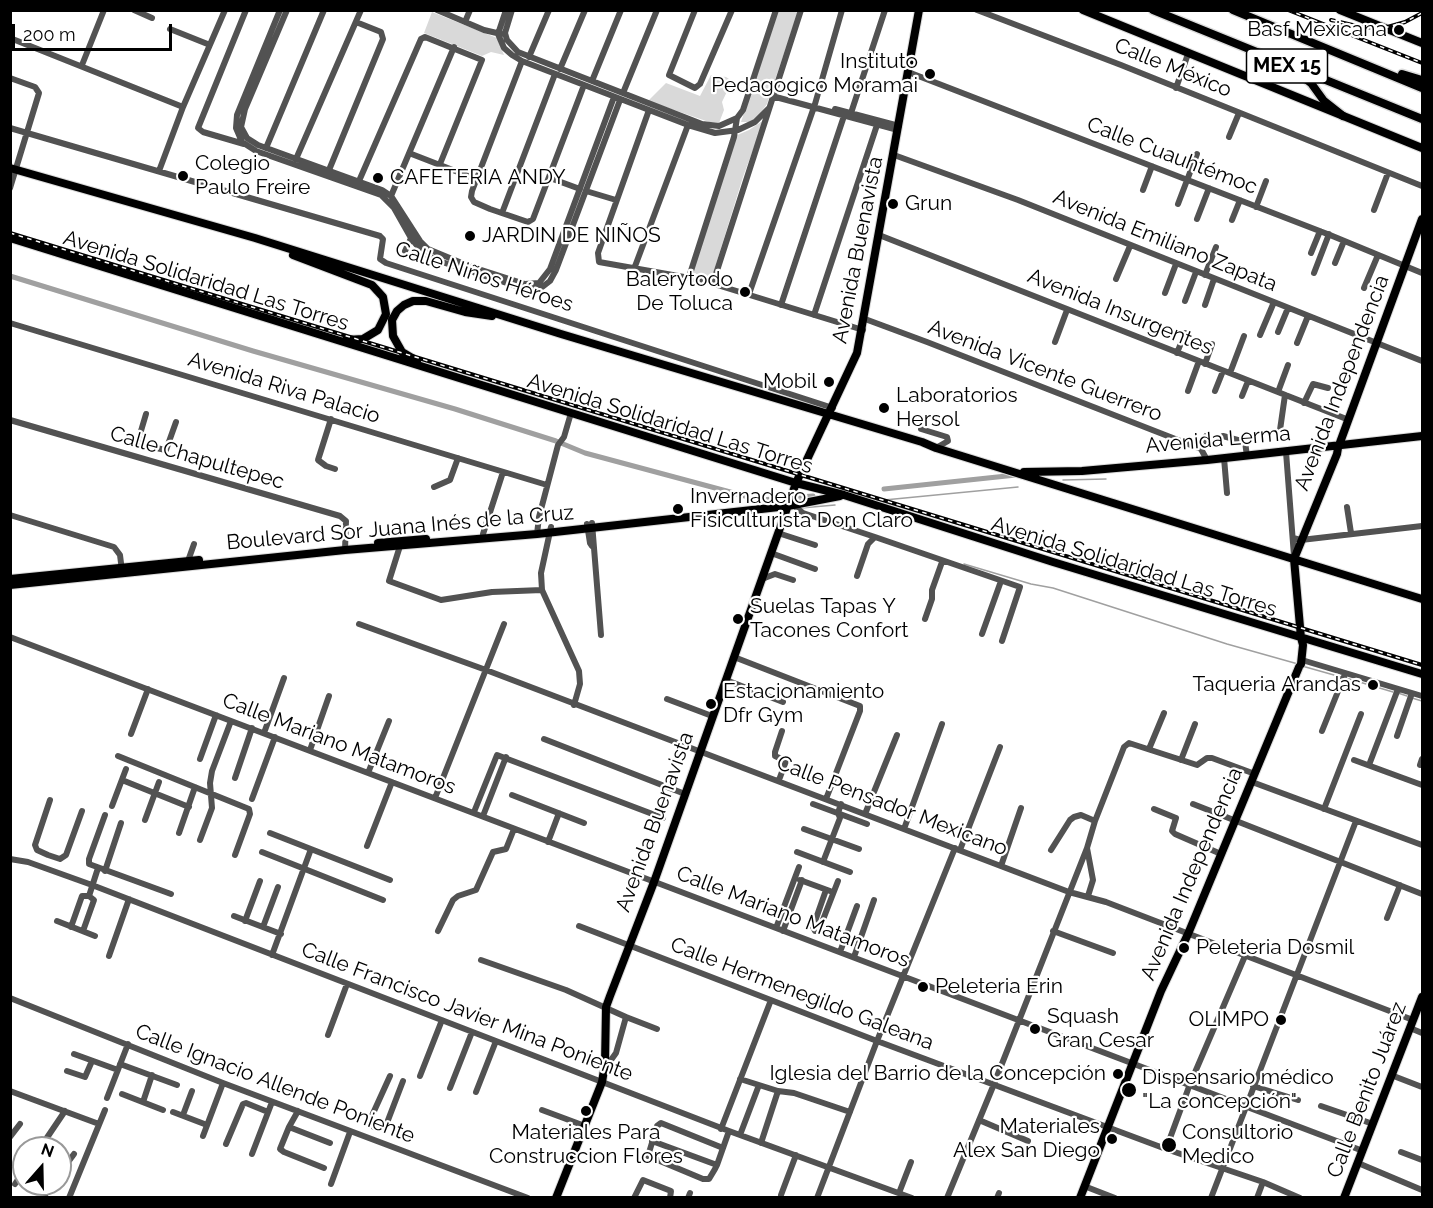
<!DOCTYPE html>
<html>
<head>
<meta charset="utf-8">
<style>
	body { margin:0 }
	#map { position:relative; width:1433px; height:1208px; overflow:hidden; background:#fff; font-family:Raleway,sans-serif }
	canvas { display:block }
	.frame { position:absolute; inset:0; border:12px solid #000; pointer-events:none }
	.north { position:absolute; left:12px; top:1136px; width:60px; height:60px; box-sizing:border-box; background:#fff; border:2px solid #999; border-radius:50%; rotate:20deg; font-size:16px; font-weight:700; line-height:24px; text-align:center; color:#000 }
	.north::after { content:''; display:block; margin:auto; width:21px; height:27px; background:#000; clip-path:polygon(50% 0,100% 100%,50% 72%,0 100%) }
	.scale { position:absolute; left:12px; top:24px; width:160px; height:27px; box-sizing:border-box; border:3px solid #000; border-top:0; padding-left:8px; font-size:18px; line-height:21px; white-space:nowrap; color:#000; -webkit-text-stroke:4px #fff; paint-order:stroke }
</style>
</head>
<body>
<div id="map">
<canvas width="1433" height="1208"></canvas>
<div class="frame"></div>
<div class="north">N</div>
<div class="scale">200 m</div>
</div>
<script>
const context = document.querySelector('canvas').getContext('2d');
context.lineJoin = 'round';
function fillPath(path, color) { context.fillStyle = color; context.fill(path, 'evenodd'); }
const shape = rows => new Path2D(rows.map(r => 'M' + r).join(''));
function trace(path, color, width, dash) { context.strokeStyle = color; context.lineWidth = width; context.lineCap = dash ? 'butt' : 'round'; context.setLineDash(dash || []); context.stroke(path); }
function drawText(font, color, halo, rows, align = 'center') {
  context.font = font + ' Raleway,sans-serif'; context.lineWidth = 4.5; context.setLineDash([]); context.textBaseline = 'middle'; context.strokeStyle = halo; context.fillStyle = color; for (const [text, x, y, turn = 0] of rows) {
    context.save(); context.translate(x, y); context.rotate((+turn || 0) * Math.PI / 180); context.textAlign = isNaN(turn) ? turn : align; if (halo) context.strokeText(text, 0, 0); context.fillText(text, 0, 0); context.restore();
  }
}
fillPath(shape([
	[777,11,798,11,767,104,756,119,749,122,741,122],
	[432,12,497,38,504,55,491,52,482,56,424,33],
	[711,75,726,77,732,81,722,102,724,110,719,123,709,122,648,101,666,83,700,96],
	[764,120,743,177,712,277,692,273,735,136,749,130]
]), '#d9d9d9');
trace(shape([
	[1063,480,1106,479],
	[874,501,1018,487],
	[801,508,835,505],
	[964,564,1031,584,1053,588,1227,644,1298,664],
	[1302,666,1341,677],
	[1346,678,1393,692],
	[1398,693,1407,696],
	[1412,698,1422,701]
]), '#a0a0a0', 1.5);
trace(shape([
	[10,276,253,351,455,409,556,441,585,453,760,500,813,496],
	[884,489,1016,475]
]), '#a0a0a0', 5);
const major = shape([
	[1083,10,1422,148],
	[1340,10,1422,43],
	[10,168,255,238,561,334,922,442,936,448,1422,599],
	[10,238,796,483,844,495,1053,562,1422,674],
	[293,255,372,285,383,297,386,314,378,330,363,339,346,340],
	[417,361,402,352,393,336,392,320,397,311,404,305,413,301,426,301,465,312,492,316],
	[1024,472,1082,471,1207,460,1422,436],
	[378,543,426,539],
	[10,579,199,560],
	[10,585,345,550,537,534,788,506,840,496],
	[1301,664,1303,645,1301,638,1294,559,1337,454,1338,448,1422,219],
	[556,1198,602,1082,605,1064,606,1007,610,996,654,882,796,483,857,353,919,10],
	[1080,1198,1161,991,1188,934,1299,667],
	[1344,1198,1422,997]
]);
const highway = shape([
	[1153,10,1422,119],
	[1233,10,1422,88],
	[1298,73,1311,83,1324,101,1343,116],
	[1402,74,1422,80]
]);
trace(major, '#dbdbdb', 10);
trace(highway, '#dbdbdb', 11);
trace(shape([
	[134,10,152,18],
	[280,10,237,115,236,128,242,142,256,151,381,195,394,208,411,238,424,254,439,261,519,287,532,290,541,288,550,281,556,270,620,100],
	[287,10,245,109,241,127,247,138,258,145,382,190,391,196,420,241,428,249,469,266,525,284,539,283,550,269,614,97],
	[437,10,484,30,501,34],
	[506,10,498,34,504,48,512,55,522,61,688,125,715,133,738,130,755,122,769,108],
	[512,10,505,33,507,40,518,52,702,124,719,126,737,118],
	[695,10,669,75,695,88,700,84,732,10],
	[977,10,1121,65,1422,186],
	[465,22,470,10],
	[170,29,210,45],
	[10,38,183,107],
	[529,57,549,10],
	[522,61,472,191,471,197,474,202,490,209,528,222,533,219,584,85],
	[82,65,104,10],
	[560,69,585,10],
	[908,72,1330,235,1422,273],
	[10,78,35,87,39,93,10,188],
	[592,81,621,10],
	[1176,88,1188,54],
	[623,93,657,10],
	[772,96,898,130],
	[815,104,842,10],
	[835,109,899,126],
	[649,110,598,253,599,262,701,280,863,330],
	[851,113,885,10],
	[10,128,380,236,383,239,380,259,386,263,833,408],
	[1229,137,1239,113],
	[244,144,203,132,198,128,246,10],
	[266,148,324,10],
	[409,153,476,179],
	[894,155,1018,200,1422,361],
	[296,159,361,10],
	[329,170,383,39,381,32,356,22],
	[159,171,183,107,225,10],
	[550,178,580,189],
	[359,181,421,39,425,37,482,60,440,164],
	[1143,190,1152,166],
	[586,191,616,200],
	[391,196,454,47],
	[1178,204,1197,154],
	[1256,207,1266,181],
	[1374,210,1388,173],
	[502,213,555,74],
	[1197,219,1209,188],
	[1232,220,1240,200],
	[879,235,1349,420],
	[405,251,412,236],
	[1311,253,1320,231],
	[1335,263,1344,241],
	[634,269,688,125],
	[1314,273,1329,234],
	[1205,275,1216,247],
	[689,277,734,137,737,118,743,110,776,10],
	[1116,279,1130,246],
	[713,283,801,10],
	[1364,288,1378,255],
	[1165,293,1176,264],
	[749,294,814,107],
	[1185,301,1196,272],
	[781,305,844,116],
	[1205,305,1214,279],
	[814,315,877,125],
	[865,319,927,342,1201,449,1207,460],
	[10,323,547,485],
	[1278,332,1288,308],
	[1260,335,1274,302],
	[1055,342,1067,310],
	[1297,343,1308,316],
	[1177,353,1185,333],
	[1205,364,1212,344],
	[1230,373,1244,336],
	[1188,391,1199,361],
	[1215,391,1223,371],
	[1278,392,1288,365],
	[1242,396,1248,381],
	[1304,403,1313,384,1328,388],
	[146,414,138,441,141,444,151,447,166,450,176,422],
	[331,419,318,460,326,466,335,469],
	[10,420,340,516,346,521,345,550],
	[921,429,947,437,948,441,936,448],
	[1280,430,1285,395],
	[1223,436,1245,442,1247,456],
	[1201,449,1206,436],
	[1286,452,1294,556],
	[1224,458,1227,493],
	[434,487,450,480,458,458],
	[792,504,803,513,875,537],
	[1347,507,1351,533],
	[10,515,114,547,120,555,122,571],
	[592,523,601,635],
	[587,524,590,543,592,546],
	[551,527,541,573,542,590,579,671,580,684,574,705],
	[778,533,815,545],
	[483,534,503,472],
	[537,534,539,517,558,445,564,437,571,413],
	[1293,538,1301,540,1422,526],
	[400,546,389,581,441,600,492,592,542,590],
	[771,553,815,569],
	[188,561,194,544],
	[857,576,868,544,875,537,1020,587,1002,641],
	[762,579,775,574,793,580],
	[925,619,932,599,932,590,942,562],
	[359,624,486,670,1069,892,1106,902,1413,1020],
	[982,634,1001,581],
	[10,637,1363,1151],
	[734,657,860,706,860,711,826,799],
	[1302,660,1422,696],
	[726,680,783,702],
	[667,699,712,716],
	[1322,731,1345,674],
	[264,733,284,678],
	[131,734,148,689],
	[1397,736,1412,693],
	[544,739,685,794],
	[1149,749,1164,713],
	[310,750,329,696],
	[118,756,249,809,250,814,235,855],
	[200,759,216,715],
	[1181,760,1195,724],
	[1354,760,1422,785],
	[1369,765,1398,689],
	[1420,765,1422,759],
	[368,773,389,721],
	[235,778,252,728],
	[122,780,189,807],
	[779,780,786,761,775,756,775,752,782,731],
	[1252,782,1422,845],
	[512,795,584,823],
	[435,798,504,624],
	[252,799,275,737],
	[50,800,35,845,37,850,48,855,60,859,66,855,82,811],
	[813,804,867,824],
	[1193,804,1422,894],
	[112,806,126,769],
	[1154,809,1176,818,1172,831,1175,834,1221,854],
	[1324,809,1361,714],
	[474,812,497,755,663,818],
	[865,814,897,735],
	[105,815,89,859,89,864,171,894],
	[483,816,506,757],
	[145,820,159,782],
	[804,829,859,849],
	[904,829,942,724],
	[179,833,195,787],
	[270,833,390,880],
	[200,840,212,808,210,783,212,771,231,721],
	[548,842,559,813],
	[367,846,392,782],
	[960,850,1000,747],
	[1051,850,1070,820,1074,817,1081,815,1095,821,1124,747,1129,743,1197,765,1207,758,1212,758,1255,774],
	[262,852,383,900],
	[797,852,850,872],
	[10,859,28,862,92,885,729,1131,912,1198],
	[823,862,840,818,838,813,841,804],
	[1001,866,1021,808],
	[105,871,121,823],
	[800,880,830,891],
	[826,890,813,927,815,931,819,930,838,881],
	[1088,896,1093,880,1087,848,1095,821],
	[234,916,281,934],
	[1387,918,1400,885],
	[57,921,95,936],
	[245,921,260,881],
	[579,926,877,1041,1166,1149,1263,1182,1300,1198],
	[71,927,82,896,89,896,98,868],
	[263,927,278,887],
	[776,928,799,867],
	[83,931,94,900,89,896],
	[438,931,453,900,458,896,476,890,493,852,506,849,514,829],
	[783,931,802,880],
	[1053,931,1113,953],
	[840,952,857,906],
	[272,955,311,849],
	[109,956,129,899],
	[854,957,874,900],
	[481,960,566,990,626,1017,616,1053,611,1060,605,1064],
	[10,998,223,1083,528,1198],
	[626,1017,657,1029],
	[1410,1028,1422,1033],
	[328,1035,347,984],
	[74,1054,118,1070],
	[120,1064,177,1085],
	[67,1071,85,1077,92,1061],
	[1391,1075,1422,1087],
	[390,1076,370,1120,370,1124,374,1127,382,1129,385,1128,403,1081],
	[420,1076,442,1020],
	[740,1079,778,1091,761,1143],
	[1253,1086,1298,1100],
	[450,1088,472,1032],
	[10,1091,99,1124],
	[778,1091,794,1093,850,1112],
	[476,1092,496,1041],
	[122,1094,163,1110],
	[107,1098,128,1044],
	[143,1102,152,1075],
	[1321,1106,1373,1124],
	[542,1110,585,1126],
	[298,1111,289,1127,280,1149,284,1152,324,1168],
	[173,1112,207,1125],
	[183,1115,192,1091],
	[979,1120,1028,1141],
	[289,1127,330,1143],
	[721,1129,771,1000],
	[740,1135,759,1085],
	[203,1136,223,1083],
	[10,1137,20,1124],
	[652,1141,717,1165],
	[226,1144,243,1104,246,1103,268,1112],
	[40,1148,65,1111],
	[723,1148,661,1123,657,1126,648,1156,703,1179,709,1179,715,1169,717,1165,729,1131],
	[1166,1149,1190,1084,1245,956],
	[1401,1152,1422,1160],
	[252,1154,272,1102],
	[1358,1163,1422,1190],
	[60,1173,74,1154],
	[15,1184,24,1170],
	[331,1184,350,1132],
	[1084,1186,1115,1198],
	[899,1193,911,1162],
	[781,1195,796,1155],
	[43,1198,52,1184],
	[69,1198,105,1110],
	[634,1198,643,1180,671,1191,670,1198],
	[688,1198,690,1193],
	[817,1198,877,1041,955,848],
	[947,1198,994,1084,1087,848],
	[997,1198,999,1193],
	[1211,1198,1356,821],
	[1257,1198,1263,1182]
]), '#525252', 6);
trace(major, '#000', 8);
trace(highway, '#000', 8);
const rail = shape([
	[1288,10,1422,63],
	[1331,20,1361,27,1384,28,1405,22,1422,13],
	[10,233,1422,665]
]);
trace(rail, '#000', 4);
trace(rail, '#fff', 1.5, [4.5]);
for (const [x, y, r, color] of [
	[1399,30,6,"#000"],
	[930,74,6,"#000"],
	[183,176,6,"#000"],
	[378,178,6,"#000"],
	[893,204,6,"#000"],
	[470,236,6,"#000"],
	[745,292,6,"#000"],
	[829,382,6,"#000"],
	[884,408,6,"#000"],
	[678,509,6,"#000"],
	[738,619,6,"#000"],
	[1373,685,6,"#000"],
	[711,704,6,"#000"],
	[1184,948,6,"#000"],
	[923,987,6,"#000"],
	[1281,1020,6,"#000"],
	[1035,1029,6,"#000"],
	[1118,1074,6,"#000"],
	[1129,1090,8,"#000"],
	[586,1111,6,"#000"],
	[1112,1139,6,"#000"],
	[1169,1145,8,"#000"]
]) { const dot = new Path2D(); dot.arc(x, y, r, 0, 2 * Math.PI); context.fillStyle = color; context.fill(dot); trace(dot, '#fff', 2); }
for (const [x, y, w] of [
	[1287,66,81]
]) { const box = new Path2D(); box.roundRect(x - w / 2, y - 17, w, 34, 4.5); context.fillStyle = '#fff'; context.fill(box); trace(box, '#000', 1.5); }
drawText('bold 20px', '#000', null, [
	["MEX 15",1287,66]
]);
drawText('21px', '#000', '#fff', [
	["Basf Mexicana",1387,30,"right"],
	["Instituto",918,62,"right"],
	["Pedagogico Moramai",918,86,"right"],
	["Colegio",195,164],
	["Paulo Freire",195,188],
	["CAFETERIA ANDY",390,178],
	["Grun",905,204],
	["JARDIN DE NIÑOS",482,236],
	["Balerytodo",733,280,"right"],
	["De Toluca",733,304,"right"],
	["Mobil",817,382,"right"],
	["Laboratorios",896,396],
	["Hersol",896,420],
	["Invernadero",690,497],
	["Fisiculturista Don Claro",690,521],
	["Suelas Tapas Y",750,607],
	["Tacones Confort",750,631],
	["Taqueria Arandas",1361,685,"right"],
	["Estacionamiento",723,692],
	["Dfr Gym",723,716],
	["Peleteria Dosmil",1196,948],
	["Peleteria Erin",935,987],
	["Squash",1047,1017],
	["Gran Cesar",1047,1041],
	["OLIMPO",1269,1020,"right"],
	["Iglesia del Barrio de la Concepción",1106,1074,"right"],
	["Dispensario médico",1142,1078],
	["\"La concepción\"",1142,1102],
	["Materiales",1100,1127,"right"],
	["Alex San Diego",1100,1151,"right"],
	["Materiales Para",586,1133,"center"],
	["Construccion Flores",586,1157,"center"],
	["Consultorio",1182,1133],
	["Medico",1182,1157]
], 'left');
drawText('21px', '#000', '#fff', [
	["Calle México",1173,68,22],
	["Calle Cuauhtémoc",1172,156,21],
	["Avenida Emiliano Zapata",1165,241,22],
	["Avenida Buenavista",858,250,-79],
	["Calle Niños Héroes",484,277,18],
	["Avenida Solidaridad Las Torres",206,281,17],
	["Avenida Insurgentes",1120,312,22],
	["Avenida Vicente Guerrero",1045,371,21],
	["Avenida Independencia",1342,383,-69],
	["Avenida Riva Palacio",284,388,17],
	["Avenida Solidaridad Las Torres",670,424,17],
	["Avenida Lerma",1218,440,-5],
	["Calle Chapultepec",197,458,16],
	["Boulevard Sor Juana Inés de la Cruz",400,528,-5],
	["Avenida Solidaridad Las Torres",1134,567,17],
	["Calle Mariano Matamoros",339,744,21],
	["Calle Pensador Mexicano",892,806,21],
	["Avenida Buenavista",655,822,-70],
	["Avenida Independencia",1192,874,-67],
	["Calle Mariano Matamoros",793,917,21],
	["Calle Hermenegildo Galeana",802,994,21],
	["Calle Francisco Javier Mina Poniente",467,1012,21],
	["Calle Ignacio Allende Poniente",275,1084,21],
	["Calle Benito Juárez",1367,1090,-69]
]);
</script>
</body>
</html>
